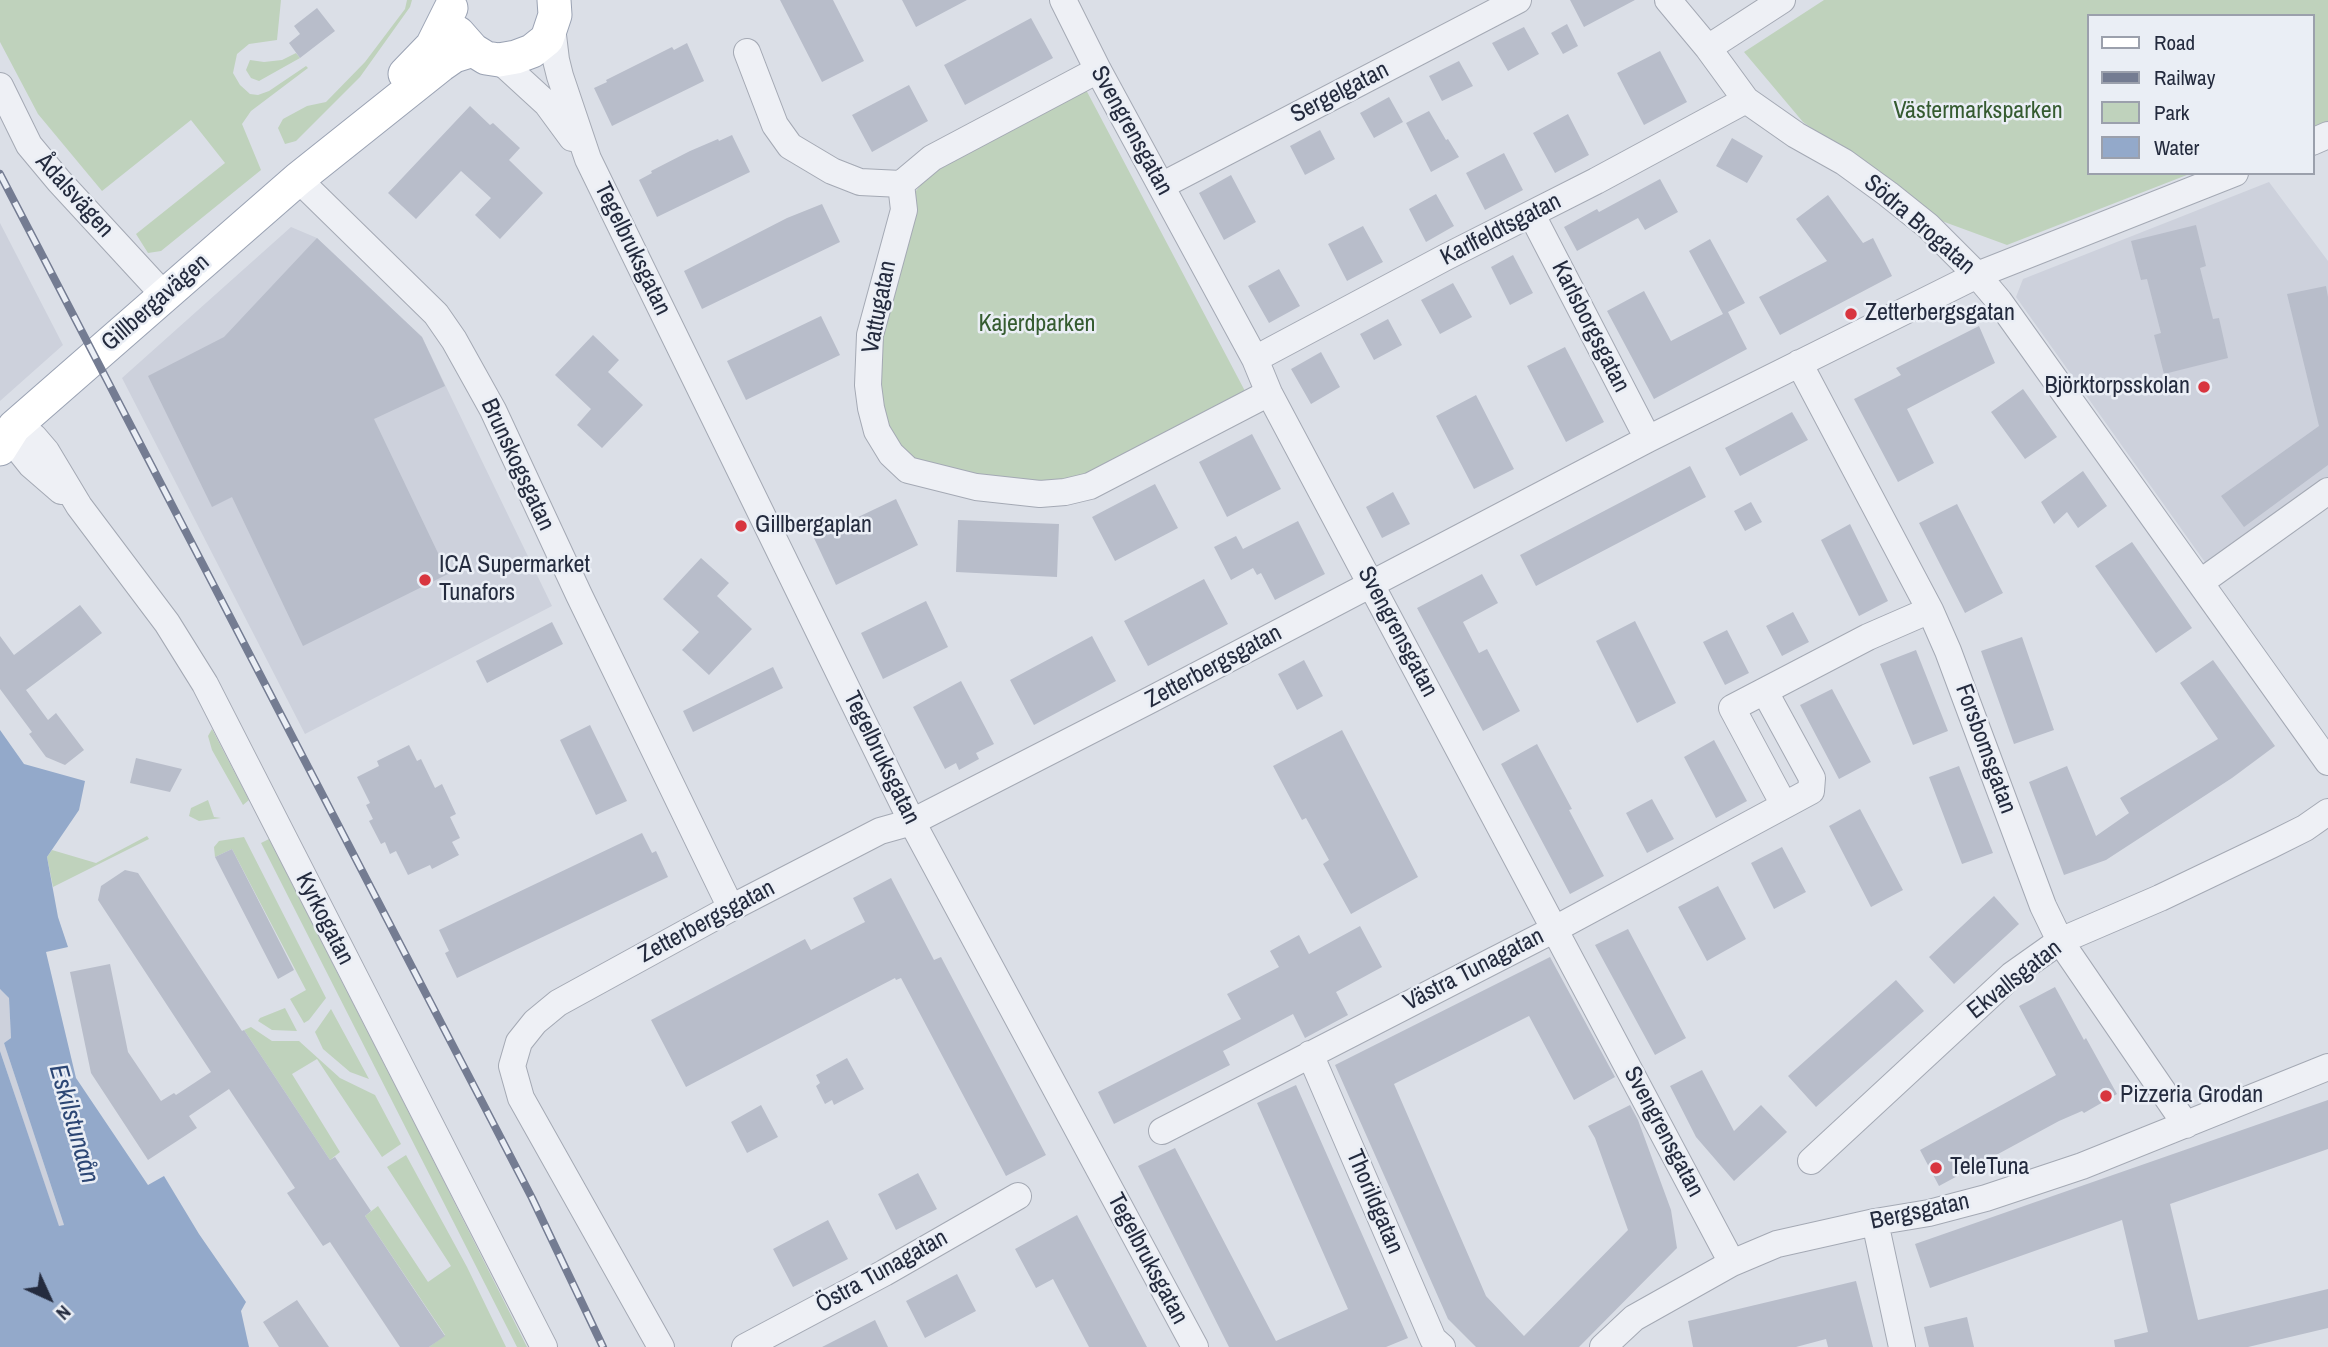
<!DOCTYPE html>
<html>
<head>
<meta charset="utf-8">
<style>
	body { margin:0 }
	#map { position:relative; width:2328px; height:1347px; overflow:hidden; background:#dbdfe7; font-family:"Archivo Narrow",sans-serif }
	canvas { display:block }
	.legend { position:absolute; left:2087px; top:14px; width:228px; height:161px; box-sizing:border-box; background:#eaeef5; border:2px solid #9ba0ac; margin:0; padding:9px 12px; list-style:none; font-size:21px; color:#242b3e }
	.legend li { display:flex; align-items:center; gap:14px; height:35px }
	.legend b { width:35px; border:2px solid #9ba0ac }
	.north { position:absolute; left:14px; top:1263px; width:70px; height:70px; -webkit-text-stroke:5px #eaeef5; paint-order:stroke; rotate:135deg; font-size:19px; font-weight:700; line-height:28px; text-align:center; color:#242b3e }
	.north::after { content:''; display:block; margin:auto; width:24px; height:32px; background:#242b3e; clip-path:polygon(50% 0,100% 100%,50% 72%,0 100%) }
</style>
</head>
<body>
<div id="map">
<canvas width="2328" height="1347"></canvas>
<ul class="legend">
<li><b style="height:9px;background:#fff"></b>Road</li>
<li><b style="height:9px;background:#747c92"></b>Railway</li>
<li><b style="height:19px;background:#bfd2bc"></b>Park</li>
<li><b style="height:19px;background:#93a9ca"></b>Water</li>
</ul>
<div class="north">N</div>
</div>
<script>
const context = document.querySelector('canvas').getContext('2d');
context.lineJoin = 'round';
function fillPath(path, color) { context.fillStyle = color; context.fill(path, 'evenodd'); }
const shape = rows => new Path2D(rows.map(r => 'M' + r).join(''));
function trace(path, color, width, dash) { context.strokeStyle = color; context.lineWidth = width; context.lineCap = dash ? 'butt' : 'round'; context.setLineDash(dash || []); context.stroke(path); }
function drawText(font, color, halo, rows, align = 'center') {
  context.font = font + ' "Archivo Narrow",sans-serif'; context.lineWidth = 5; context.setLineDash([]); context.textBaseline = 'middle'; context.strokeStyle = halo; context.fillStyle = color; for (const [text, x, y, turn = 0] of rows) {
    context.save(); context.translate(x, y); context.rotate((+turn || 0) * Math.PI / 180); context.textAlign = isNaN(turn) ? turn : align; if (halo) context.strokeText(text, 0, 0); context.fillText(text, 0, 0); context.restore();
  }
}
fillPath(shape([
	[2269,182,2328,261,2328,477,2207,565,2016,297,2023,279],
	[0,223,63,345,0,401],
	[291,227,317,238,422,337,552,606,305,734,122,378],
	[0,989,9,998,11,1038,4,1043,64,1225,59,1227,0,1051]
]), '#cdd1dc');
fillPath(shape([
	[0,0,281,0,277,40,249,44,237,54,233,73,240,85,250,94,258,95,269,91,306,66,308,68,251,111,242,124,261,170,161,251,148,253,136,234,225,163,191,120,102,191,38,114,0,42],
	[407,0,412,0,410,7,360,77,296,141,285,144,278,128,283,119,307,106,326,102,365,62,405,9],
	[1824,0,2328,0,2328,121,2312,127,2312,16,2088,16,2088,173,2192,173,2007,245,1939,220,1803,122,1744,52],
	[296,53,300,58,259,81,251,78,246,70,250,60,264,62,282,60],
	[1084,86,1246,393,1090,475,1032,483,972,479,907,459,888,442,873,342,916,191,936,164],
	[212,729,249,800,243,805,212,750,208,736],
	[208,800,214,817,221,818,199,821,189,816,191,808],
	[147,836,149,839,53,887,47,857,52,850,96,863],
	[244,837,326,998,309,1020,304,1023,290,999,306,990,232,849,215,857,214,847,219,841],
	[269,839,431,1156,527,1347,517,1347,261,843],
	[285,1008,297,1031,272,1030,258,1021,260,1018],
	[331,1009,369,1079,350,1072,323,1049,315,1032],
	[251,1027,272,1041,299,1041,340,1078,375,1095,401,1144,382,1157,317,1059,292,1074,340,1152,330,1160,244,1030],
	[406,1155,467,1267,506,1347,429,1347,445,1335,365,1216,378,1206,428,1282,451,1266,387,1167]
]), '#bfd2bc');
fillPath(shape([
	[0,730,24,764,85,781,79,810,47,857,58,917,68,947,46,952,76,1078,148,1185,164,1176,199,1234,246,1302,241,1311,249,1347,0,1347,0,1051,59,1226,64,1225,4,1043,11,1038,9,998,0,989]
]), '#93a9ca');
fillPath(shape([
	[780,0,833,0,864,61,822,82],
	[902,0,967,0,916,27],
	[1570,0,1635,0,1584,27],
	[317,8,335,31,300,58,289,43,300,34,294,26],
	[1031,18,1053,58,965,105,944,65],
	[1567,24,1578,46,1563,54,1551,33],
	[1524,27,1539,54,1508,71,1492,43],
	[687,43,704,81,612,126,594,88,607,82,606,80,672,47,674,50],
	[1660,51,1687,102,1644,125,1617,73],
	[1459,61,1473,86,1442,101,1429,76],
	[909,85,928,121,872,152,852,115],
	[1389,97,1403,122,1374,138,1360,113],
	[470,106,490,125,493,123,520,148,509,160,543,193,500,239,475,215,491,198,461,171,416,219,388,193],
	[1429,111,1446,140,1448,139,1459,157,1431,172,1406,123],
	[1568,114,1589,155,1555,173,1533,133],
	[1320,130,1335,159,1305,175,1290,146],
	[732,135,750,172,657,217,639,180,652,173,651,171,690,151,718,139,719,141],
	[1732,138,1763,156,1747,183,1716,166],
	[1504,153,1523,190,1485,210,1466,173],
	[1231,175,1256,222,1224,240,1199,193],
	[1660,179,1678,212,1645,230,1638,218,1577,251,1564,227,1597,209,1599,212],
	[1436,194,1454,226,1426,242,1409,209],
	[1828,195,1863,243,1873,238,1892,276,1780,335,1759,297,1827,261,1796,219],
	[822,204,840,242,702,309,684,271,787,218],
	[2196,225,2206,266,2200,268,2213,319,2219,318,2228,358,2164,374,2154,335,2161,333,2147,279,2141,280,2131,241],
	[1363,226,1383,262,1347,281,1328,244],
	[317,238,422,337,445,386,374,419,448,574,303,646,232,497,212,507,148,376,224,337],
	[1710,239,1745,303,1728,312,1747,349,1654,399,1607,311,1644,291,1671,341,1723,314,1689,251],
	[1513,255,1533,293,1510,305,1491,267],
	[1279,269,1300,306,1269,323,1248,286],
	[1453,283,1472,317,1440,334,1421,300],
	[2326,286,2328,297,2328,465,2244,527,2221,496,2319,426,2287,294],
	[821,316,840,355,746,400,727,361],
	[1388,319,1402,345,1374,360,1360,334],
	[1979,326,1995,363,1907,409,1934,463,1898,482,1854,399,1901,375,1896,368],
	[593,335,619,360,608,372,643,405,602,448,577,425,591,409,555,375],
	[1565,347,1604,422,1566,442,1527,366],
	[1321,352,1340,387,1311,404,1291,369],
	[2023,389,2057,437,2025,459,1991,412],
	[1476,395,1514,469,1474,489,1436,416],
	[1792,412,1808,440,1740,476,1725,448],
	[1252,434,1281,489,1227,517,1199,462],
	[1690,466,1706,497,1536,586,1520,555],
	[2083,471,2107,506,2078,528,2067,512,2054,524,2041,502],
	[1155,484,1178,528,1115,561,1092,517],
	[1393,492,1410,524,1382,538,1366,507],
	[896,499,918,545,836,585,814,538],
	[1751,502,1762,522,1745,531,1734,511],
	[1957,504,2003,593,1965,613,1919,523],
	[958,520,1059,524,1057,577,956,572],
	[1298,521,1325,574,1275,600,1261,573,1257,575,1253,568,1231,580,1214,547,1236,536,1243,549],
	[1850,524,1888,601,1859,616,1821,540],
	[2132,542,2192,628,2156,653,2095,566],
	[701,558,729,583,717,596,752,629,709,675,682,650,699,632,663,599],
	[1482,574,1498,603,1463,622,1479,653,1487,649,1520,711,1483,731,1417,608],
	[1204,579,1228,624,1148,666,1124,621],
	[926,601,948,647,883,679,861,633],
	[80,605,102,633,26,690,48,720,56,713,84,750,65,765,46,757,29,734,32,732,0,689,0,636,14,655],
	[1793,612,1809,642,1782,656,1766,626],
	[1635,621,1676,703,1637,723,1596,641],
	[552,622,563,644,487,683,476,661],
	[1727,630,1749,673,1725,685,1703,642],
	[1092,636,1116,681,1034,725,1010,680],
	[2022,637,2054,730,2014,744,1981,651],
	[1916,650,1948,731,1913,745,1880,664],
	[1304,660,1323,696,1297,710,1278,674],
	[2213,660,2275,746,2232,778,2106,860,2064,875,2029,782,2067,766,2096,836,2129,813,2120,798,2218,739,2180,683],
	[773,667,783,688,693,732,683,711],
	[961,681,994,744,976,753,979,759,959,770,956,763,945,769,913,707],
	[1832,689,1871,762,1839,779,1800,705],
	[590,725,627,801,596,815,560,740],
	[1342,730,1418,877,1351,914,1323,864,1329,860,1306,818,1302,820,1273,766],
	[1714,740,1747,801,1716,818,1684,757],
	[1537,744,1572,809,1569,810,1604,876,1570,894,1501,764],
	[409,745,417,761,421,759,435,788,442,784,456,814,450,817,460,838,452,842,459,855,432,869,430,865,408,875,396,851,390,854,385,842,381,844,369,821,373,819,366,805,370,803,357,777,379,766,377,761],
	[136,758,182,769,170,792,130,783],
	[1959,766,1993,853,1962,864,1929,777],
	[1652,799,1674,839,1647,853,1626,813],
	[1860,809,1903,890,1871,907,1829,826],
	[642,833,652,853,656,851,668,877,457,978,445,953,449,951,439,930],
	[1782,847,1806,892,1774,909,1751,863],
	[232,849,294,970,278,979,215,857],
	[125,870,138,873,242,1031,244,1030,330,1160,335,1157,371,1211,365,1216,445,1336,429,1347,400,1347,330,1242,323,1246,287,1193,295,1188,229,1089,189,1116,197,1128,148,1160,91,1073,70,972,110,964,128,1052,161,1101,174,1093,176,1095,211,1072,98,900,101,886],
	[891,878,934,960,941,957,1046,1155,1006,1176,901,978,896,980,895,978,686,1087,651,1020,805,939,811,950,865,922,853,898],
	[1718,886,1746,939,1707,961,1678,907],
	[1994,896,2019,924,1954,984,1929,957],
	[1360,926,1382,967,1336,992,1348,1015,1305,1038,1293,1014,1223,1051,1230,1065,1114,1124,1098,1092,1241,1019,1227,994,1279,967,1270,951,1299,935,1309,954],
	[1628,929,1686,1038,1655,1055,1595,945],
	[1550,957,1615,1077,1574,1100,1529,1016,1394,1084,1486,1296,1524,1336,1628,1230,1595,1138,1588,1126,1630,1105,1638,1120,1671,1210,1677,1248,1579,1347,1476,1347,1448,1319,1335,1065],
	[1896,980,1924,1011,1816,1107,1788,1076],
	[2055,987,2084,1040,2086,1038,2117,1094,2084,1113,2082,1111,2059,1121,1939,1186,1920,1150,2056,1075,2019,1006],
	[847,1058,864,1089,834,1105,832,1100,825,1104,816,1086,820,1083,816,1075],
	[1702,1070,1734,1131,1761,1105,1787,1132,1734,1181,1696,1137,1670,1086],
	[1296,1085,1408,1338,1386,1347,1229,1347,1138,1166,1175,1148,1276,1341,1348,1309,1257,1103],
	[2328,1100,2328,1149,2170,1204,2198,1320,2328,1289,2328,1328,2248,1347,2115,1347,2114,1340,2148,1332,2122,1220,1930,1288,1915,1244],
	[761,1105,778,1137,747,1153,731,1122],
	[918,1173,937,1209,896,1230,878,1194],
	[1077,1215,1147,1347,1089,1347,1053,1279,1036,1288,1015,1249],
	[828,1220,848,1259,793,1287,773,1249],
	[957,1274,976,1311,925,1338,906,1301],
	[1856,1281,1873,1347,1828,1347,1826,1339,1796,1347,1693,1347,1688,1321],
	[297,1300,329,1347,279,1347,263,1322],
	[1967,1317,1974,1347,1929,1347,1924,1327],
	[875,1320,888,1347,822,1347]
]), '#b8bdca');
const minor = shape([
	[1063,0,1098,70,1255,359,1269,393,1732,1263],
	[1668,0,1708,48,1746,100,1796,135,1844,162,1888,194,1928,226,1977,275,1999,301,2328,762],
	[552,27,556,60,560,76,588,159,912,822,1195,1347],
	[1708,48,1782,0],
	[747,52,775,125,790,146,832,171,860,182,901,184],
	[499,60,547,104,572,138],
	[1098,70,932,158,901,184,904,210,870,335,868,385,871,408,877,431,891,454,908,470,976,487,1040,494,1065,492,1090,486,1269,393],
	[0,86,29,145,59,181,164,295],
	[2312,142,2328,135],
	[298,179,436,314,454,340,493,410,579,595,731,908],
	[1161,186,1518,0],
	[1532,215,1648,439],
	[1255,359,1446,257,1596,181,1746,100],
	[1799,363,1930,610,1948,651,2043,906,2060,941,2186,1125],
	[14,427,34,437,46,451,79,506,167,623,205,684,544,1347],
	[14,427,19,450,31,465,61,491],
	[2201,582,2328,491],
	[1784,805,1732,708,1868,637,1930,610],
	[1310,1054,1433,1339,1442,1347],
	[1162,1131,1555,929,1811,791,1812,778,1765,692],
	[1811,1161,2012,975,2060,941,2160,898,2271,845,2305,828,2328,812],
	[1875,1222,1902,1347],
	[661,1347,521,1098,512,1066,519,1042,535,1022,558,1003,731,908,880,831,912,822,1152,699,1648,439,1977,275,2235,173],
	[745,1347,884,1273,1018,1196],
	[1603,1347,1634,1318,1732,1263,1777,1244,1875,1222,1929,1213,1986,1198,2082,1166,2328,1067]
]);
const major = shape([
	[458,33,473,50,486,58,499,60,516,57,532,51,547,39,555,15,554,0],
	[405,74,432,46,451,8],
	[0,449,14,427,298,179,441,65,454,56,473,50]
]);
trace(minor, '#a4a9b4', 28);
trace(major, '#9aa2b3', 35);
trace(minor, '#eef0f5', 26);
trace(major, '#fff', 33);
const rail = shape([
	[0,174,532,1198,603,1347]
]);
trace(rail, '#747c92', 8);
trace(rail, '#eaeef5', 5, [16]);
for (const [x, y, r, color] of [
	[1851,314,7,"#d8353f"],
	[2204,387,7,"#d8353f"],
	[741,526,7,"#d8353f"],
	[425,580,7,"#d8353f"],
	[2106,1096,7,"#d8353f"],
	[1936,1168,7,"#d8353f"]
]) { const dot = new Path2D(); dot.arc(x, y, r, 0, 2 * Math.PI); context.fillStyle = color; context.fill(dot); trace(dot, '#eaeef5', 2.5); }
drawText('24px', '#242b3e', '#eaeef5', [
	["Sergelgatan",1340,93,-27],
	["Svengrensgatan",1131,131,61],
	["Ådalsvägen",74,196,48],
	["Södra Brogatan",1919,225,41],
	["Karlfeldtsgatan",1501,230,-27],
	["Tegelbruksgatan",632,249,64],
	["Gillbergavägen",156,303,-41],
	["Vattugatan",880,307,-79],
	["Karlsborgsgatan",1590,327,63],
	["Brunskogsgatan",517,465,65],
	["Svengrensgatan",1397,632,62],
	["Zetterbergsgatan",1214,667,-28],
	["Forsbomsgatan",1985,749,70],
	["Tegelbruksgatan",881,758,64],
	["Kyrkogatan",324,919,63],
	["Zetterbergsgatan",707,922,-28],
	["Västra Tunagatan",1474,970,-27],
	["Ekvallsgatan",2015,980,-38],
	["Svengrensgatan",1663,1132,62],
	["Thorildgatan",1374,1202,67],
	["Bergsgatan",1920,1212,-12],
	["Tegelbruksgatan",1147,1259,62],
	["Östra Tunagatan",882,1272,-29]
]);
drawText('24px', '#355b30', '#eaeef5', [
	["Västermarksparken",1978,112],
	["Kajerdparken",1037,325]
]);
drawText('24px', '#242b3e', '#eaeef5', [
	["Zetterbergsgatan",1865,314],
	["Björktorpsskolan",2190,387,"right"],
	["Gillbergaplan",755,526],
	["ICA Supermarket",439,566],
	["Tunafors",439,594],
	["Pizzeria Grodan",2120,1096],
	["TeleTuna",1950,1168]
], 'left');
drawText('italic 26px', '#2c4674', '#eaeef5', [
	["Eskilstunaån",73,1124,74]
]);
</script>
</body>
</html>
